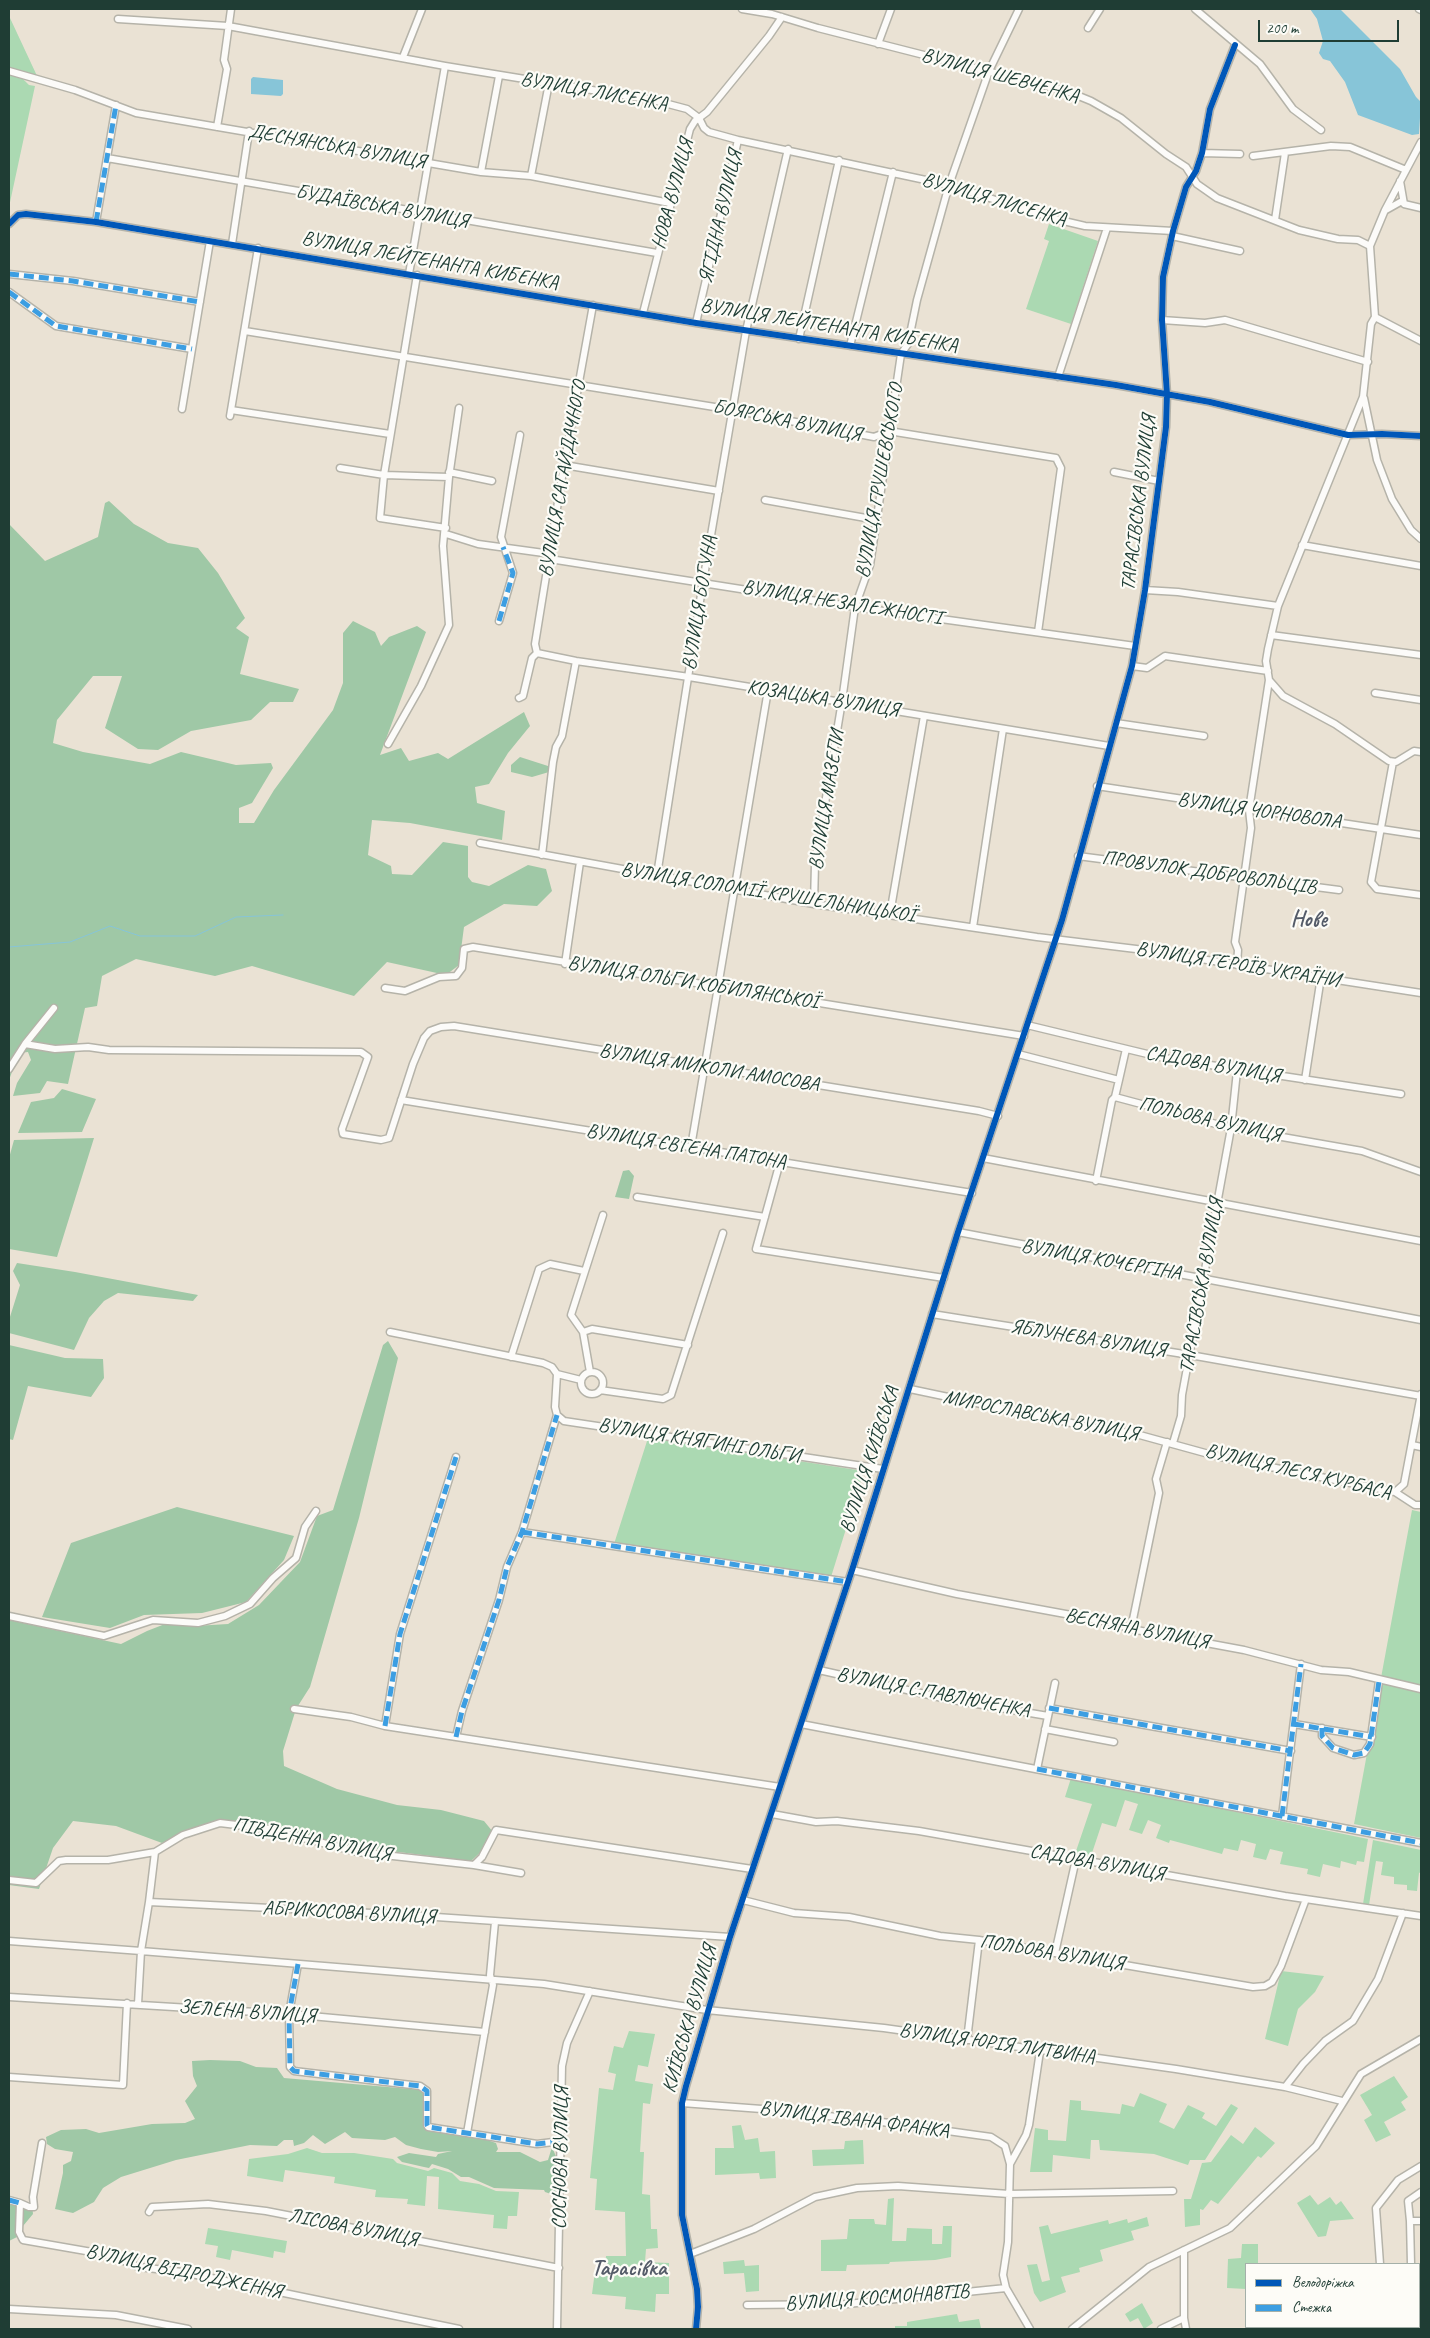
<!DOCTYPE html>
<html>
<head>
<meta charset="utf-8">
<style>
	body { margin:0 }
	#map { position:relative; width:1430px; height:2338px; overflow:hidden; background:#eae2d4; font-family:Caveat,sans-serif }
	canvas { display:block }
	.frame { position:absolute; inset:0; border:10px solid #1f3d34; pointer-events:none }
	.legend { position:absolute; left:1245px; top:2263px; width:175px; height:65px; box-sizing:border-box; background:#fdfcf7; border:1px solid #a4b0a9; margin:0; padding:6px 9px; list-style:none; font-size:15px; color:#1f3d34 }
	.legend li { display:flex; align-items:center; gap:10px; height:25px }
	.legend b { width:25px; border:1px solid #a4b0a9 }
	.scale { position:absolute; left:1258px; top:20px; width:141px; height:22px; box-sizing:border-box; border:2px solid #1f3d34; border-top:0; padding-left:6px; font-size:15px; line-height:18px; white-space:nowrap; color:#1f3d34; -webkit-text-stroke:4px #fdfcf7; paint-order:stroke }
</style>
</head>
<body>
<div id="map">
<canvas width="1430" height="2338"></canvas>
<div class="frame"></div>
<ul class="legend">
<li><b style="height:6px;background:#0057b8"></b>Велодоріжка</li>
<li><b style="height:6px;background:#3c9ee2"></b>Стежка</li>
</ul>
<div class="scale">200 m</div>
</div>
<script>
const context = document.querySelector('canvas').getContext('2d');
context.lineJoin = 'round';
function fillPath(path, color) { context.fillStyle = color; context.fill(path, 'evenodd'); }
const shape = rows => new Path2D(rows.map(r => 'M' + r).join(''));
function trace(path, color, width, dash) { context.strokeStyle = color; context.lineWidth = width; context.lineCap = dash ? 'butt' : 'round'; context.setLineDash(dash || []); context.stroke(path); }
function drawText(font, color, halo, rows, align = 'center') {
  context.font = font + ' Caveat,sans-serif'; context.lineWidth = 4.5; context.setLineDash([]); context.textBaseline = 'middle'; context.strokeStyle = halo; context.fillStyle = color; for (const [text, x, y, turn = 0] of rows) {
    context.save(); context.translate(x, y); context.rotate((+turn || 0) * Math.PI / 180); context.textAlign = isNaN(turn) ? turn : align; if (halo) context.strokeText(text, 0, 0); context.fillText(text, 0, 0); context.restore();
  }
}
fillPath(shape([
	[10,18,38,78,9,70],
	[9,75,23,79,29,85,35,86,9,207],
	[1049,224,1098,241,1071,324,1026,309,1049,241,1044,239],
	[648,1438,864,1471,831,1577,614,1544],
	[1412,1510,1421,1512,1421,1838,1354,1824],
	[1071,1778,1368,1839,1364,1862,1357,1861,1356,1865,1341,1861,1340,1868,1323,1864,1320,1877,1307,1874,1308,1869,1280,1864,1283,1852,1270,1849,1266,1860,1253,1857,1256,1844,1241,1840,1238,1851,1224,1848,1222,1854,1170,1840,1169,1843,1156,1838,1161,1825,1148,1820,1142,1834,1129,1830,1138,1804,1125,1800,1116,1827,1102,1823,1090,1859,1074,1857,1092,1804,1065,1797],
	[1373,1840,1421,1850,1421,1872,1419,1873,1417,1891,1407,1890,1407,1885,1394,1884,1394,1877,1381,1875,1383,1862,1376,1861,1369,1905,1363,1904],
	[1281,1971,1324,1976,1315,1992,1298,2009,1288,2046,1265,2039],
	[629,2031,655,2034,648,2067,638,2065,635,2081,653,2084,650,2104,643,2103,640,2152,644,2152,642,2194,650,2195,651,2229,657,2229,658,2248,646,2249,645,2262,669,2263,669,2294,656,2294,655,2312,625,2309,626,2297,592,2294,595,2271,605,2273,606,2256,626,2256,625,2212,595,2210,597,2179,590,2178,599,2088,613,2090,616,2074,608,2072,614,2046,623,2048],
	[1394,2076,1408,2097,1401,2102,1406,2110,1384,2122,1391,2135,1376,2142,1364,2120,1372,2115,1360,2095],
	[1140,2093,1167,2104,1159,2122,1174,2129,1188,2105,1205,2113,1202,2118,1216,2126,1231,2104,1238,2108,1205,2160,1190,2160,1188,2165,1154,2154,1100,2150,1099,2140,1091,2140,1090,2159,1053,2155,1052,2172,1030,2172,1035,2128,1048,2130,1048,2140,1066,2141,1070,2100,1081,2101,1081,2110,1120,2114,1122,2104,1134,2107],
	[741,2125,745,2140,758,2138,760,2152,775,2151,776,2178,760,2179,759,2173,715,2175,715,2148,734,2148,732,2126],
	[1255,2127,1275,2143,1261,2158,1258,2156,1218,2204,1211,2200,1203,2210,1200,2209,1200,2225,1185,2227,1184,2199,1191,2199,1202,2163,1211,2162,1231,2135,1243,2144],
	[863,2140,864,2164,813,2166,812,2150,844,2149,845,2141],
	[307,2148,322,2153,354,2153,393,2159,397,2163,428,2171,434,2168,452,2173,460,2181,479,2184,496,2191,519,2192,517,2216,508,2216,507,2229,493,2228,494,2215,438,2209,439,2177,427,2176,425,2206,407,2204,408,2199,375,2197,376,2190,334,2183,335,2177,285,2170,283,2182,247,2176,249,2159,288,2154],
	[1310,2195,1318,2205,1330,2197,1336,2205,1341,2201,1354,2219,1330,2221,1326,2236,1318,2237,1297,2203],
	[894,2198,892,2241,906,2241,907,2228,932,2229,932,2244,942,2244,943,2226,952,2226,951,2257,935,2260,890,2262,889,2264,847,2265,846,2271,821,2271,821,2240,847,2239,849,2219,874,2219,875,2224,886,2225,888,2199],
	[1147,2217,1149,2226,1131,2231,1134,2240,1100,2250,1103,2261,1079,2268,1080,2272,1061,2277,1066,2292,1040,2302,1034,2293,1027,2265,1037,2264,1042,2282,1050,2280,1039,2227,1048,2225,1051,2234,1108,2220,1109,2224,1127,2219,1128,2223],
	[208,2228,287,2241,285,2253,274,2251,273,2258,232,2250,230,2260,216,2257,218,2246,205,2244],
	[1242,2244,1258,2244,1258,2264,1246,2264,1246,2289,1227,2288,1228,2259,1241,2258],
	[744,2260,745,2266,759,2265,759,2291,746,2292,744,2273,724,2274,723,2262],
	[1142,2303,1153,2323,1144,2329,1138,2318,1130,2322,1125,2314],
	[957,2314,959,2322,979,2319,981,2328,895,2329,895,2326,907,2326,907,2322]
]), '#abd9b2');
fillPath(shape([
	[109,501,134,524,168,543,198,548,218,573,245,618,236,628,249,637,240,674,299,689,293,702,270,702,251,720,191,731,158,750,138,749,105,728,122,676,93,676,57,720,53,743,83,752,150,764,181,752,236,765,271,763,273,768,252,803,239,808,239,823,254,823,274,790,333,710,343,683,343,633,353,621,375,632,381,646,389,637,417,626,426,632,380,755,401,748,409,761,438,753,448,759,524,712,530,726,508,753,489,784,475,787,477,803,505,811,502,840,410,823,372,820,368,855,391,866,392,874,412,875,443,842,468,846,468,877,472,882,489,886,528,865,546,869,552,891,537,906,504,904,464,927,459,965,446,975,387,962,354,996,252,966,215,976,136,959,102,976,97,1006,85,1008,68,1084,47,1081,40,1093,13,1096,17,1083,31,1060,28,1052,19,1053,9,1080,9,524,45,561,98,537,105,503],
	[520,757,548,766,549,772,532,777,511,772,511,765],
	[62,1089,96,1099,82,1132,18,1133,31,1102,54,1098],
	[94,1138,57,1257,9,1249,9,1158,14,1140],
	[629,1170,634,1176,629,1199,615,1197,623,1171],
	[17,1263,75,1272,198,1295,193,1301,118,1293,104,1301,89,1318,74,1350,9,1333,9,1320,20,1285,13,1271],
	[388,1341,398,1358,359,1518,310,1687,296,1709,283,1751,284,1766,337,1789,397,1805,441,1810,484,1821,493,1832,484,1849,471,1861,358,1847,210,1825,190,1830,162,1843,116,1826,73,1821,53,1848,39,1889,9,1885,9,1620,121,1644,147,1631,165,1624,195,1626,228,1624,259,1605,300,1562,317,1516,333,1510,383,1345],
	[9,1345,65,1358,103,1359,104,1378,91,1397,28,1386,13,1440,9,1439],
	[177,1507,294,1536,284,1560,246,1602,202,1613,144,1615,110,1628,42,1617,71,1543],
	[210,2060,240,2061,256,2067,277,2068,284,2078,422,2090,426,2098,425,2128,437,2132,448,2131,487,2140,496,2143,498,2149,496,2152,520,2152,540,2162,548,2160,552,2147,560,2166,561,2190,554,2195,545,2192,544,2190,494,2188,469,2177,461,2177,448,2169,432,2164,429,2168,424,2167,402,2162,397,2157,409,2153,436,2157,438,2154,452,2151,438,2152,421,2149,406,2145,395,2137,385,2140,352,2138,345,2132,325,2144,313,2135,304,2143,294,2146,293,2140,284,2140,277,2146,250,2145,176,2160,121,2177,103,2188,94,2202,73,2213,55,2209,63,2173,63,2165,71,2161,73,2152,55,2149,47,2144,46,2137,61,2130,86,2129,99,2133,152,2124,185,2123,195,2119,185,2101,197,2086,193,2076,192,2061],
	[28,2204,32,2205,33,2214,23,2226,19,2236,9,2241,9,2205]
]), '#9fc8a6');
fillPath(shape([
	[1310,9,1340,9,1400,69,1416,97,1421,102,1419,134,1412,135,1358,115,1345,82,1330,61,1323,59,1319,53,1323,41,1317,19],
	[253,77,283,80,283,94,281,96,251,94,251,79]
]), '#87c5d8');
trace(shape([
	[9,947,70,942,110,926,140,936,195,936,236,917,283,915]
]), '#87c5d8', 1);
const minor = shape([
	[742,9,772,14,818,28,1069,92,1091,101,1121,118,1166,154,1186,167,1197,184,1217,198,1299,230,1338,239,1358,240,1370,246],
	[1195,9,1260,64,1293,109,1321,130],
	[1419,9,1421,10],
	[118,19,228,26,445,66,653,100,687,109,699,118,704,128,709,132,738,140,949,185,1055,219,1085,226,1173,231],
	[1088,28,1100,9],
	[878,44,891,9],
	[403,57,422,9],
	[9,71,75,90,136,113,481,172,531,176,670,203],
	[217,127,227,69,224,60,231,9],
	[1202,153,1240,154],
	[1253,156,1331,146,1350,147,1406,170],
	[107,158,657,253],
	[481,172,499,76],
	[531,176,549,83],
	[1400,181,1404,204,1421,208],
	[1386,210,1402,201],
	[1275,220,1285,153],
	[96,222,116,105],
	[9,224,18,215,26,214,96,222,696,323,1116,385,1210,402,1348,435,1382,434,1421,436],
	[1172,236,1240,251],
	[232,244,249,131],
	[9,274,73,281,200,302],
	[409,274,445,66],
	[417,275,384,475,449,477],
	[9,292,56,326,192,349],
	[643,313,690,129,695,121,707,112,769,36,782,17],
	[1375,317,1421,341],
	[1162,320,1205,323,1225,320,1368,362],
	[696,323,738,140],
	[245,331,733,410,874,437,889,431,1056,458,1061,468,1038,632],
	[799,339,839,160],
	[850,346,893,172],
	[1058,377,1107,228],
	[1364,398,1377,460,1392,499,1411,530,1421,539],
	[182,409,210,241],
	[231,410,390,434],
	[230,416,258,248],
	[564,465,719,491],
	[340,468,384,475,380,518,446,528],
	[449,472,492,481],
	[1114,472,1159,481],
	[765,500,877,520],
	[446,534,478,544,551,554],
	[1302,545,1421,566],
	[550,559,855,607,1135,646],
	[1145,590,1178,592,1278,606],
	[499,621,513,573,501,537,520,435],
	[1271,635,1421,655],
	[537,653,576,661,689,677,1109,746],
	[537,653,535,644,564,465,593,305],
	[1132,666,1147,668,1165,656,1268,671],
	[1269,680,1283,696,1335,724,1389,761,1396,762,1414,751,1421,752],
	[1375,693,1421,700],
	[519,698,523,696,532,658,537,653],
	[1116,723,1204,736],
	[388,744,421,686,449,625,443,546,449,477,459,408],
	[1393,762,1371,882,1377,889,1421,895],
	[1097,786,1421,835],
	[480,843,814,904,1037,937,1136,949,1421,993],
	[542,855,553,762,556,747,562,736,576,661],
	[1078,856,1339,890],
	[657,875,703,582,746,331,788,149],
	[814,904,815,864,842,701,855,607,870,565,901,354,908,344,917,300,949,185,989,71,1019,9],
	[890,914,924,716],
	[973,927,1003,729],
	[565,964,580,862],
	[1237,965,1238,950,1235,942,1251,828,1249,810,1269,680,1266,661,1268,649,1278,606,1363,397,1371,324,1375,317,1370,246,1385,210,1421,142],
	[385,988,405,991,439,977,456,976,462,968,464,949,473,947,1024,1036],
	[1027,1025,1164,1058,1401,1094],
	[25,1044,55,1049,88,1047,109,1050,361,1052,368,1057,342,1129,343,1134,381,1140,389,1138,413,1064,424,1038,430,1031,441,1027,454,1026,979,1111,998,1116],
	[1018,1054,1119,1080,1115,1097,1231,1128,1362,1151,1421,1172],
	[9,1069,25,1044,54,1008],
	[1119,1080,1126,1049],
	[1305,1080,1321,977],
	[401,1100,972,1193],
	[691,1147,768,690],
	[983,1158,1421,1241],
	[780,1162,756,1249,944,1278],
	[1096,1181,1112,1100,1115,1097],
	[637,1197,765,1217],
	[958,1232,1421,1320],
	[932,1314,1190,1355,1421,1396],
	[390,1332,543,1363,552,1367,557,1374,581,1380],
	[583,1332,592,1329,688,1345],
	[511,1357,539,1269,550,1264,584,1271],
	'581 1383a11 11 0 1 1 22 0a11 11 0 1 1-22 0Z',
	[590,1372,583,1332,571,1315,603,1215],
	[557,1374,555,1407,557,1415,564,1421,883,1469],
	[910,1389,1095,1428,1136,1434,1216,1456,1395,1492,1415,1505,1421,1505],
	[600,1390,663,1399,671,1395,723,1233],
	[1173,1443,1181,1416,1182,1395,1231,1128,1237,1071],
	[1412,1445,1421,1447],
	[1395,1492,1404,1484,1421,1394],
	[522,1532,848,1582],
	[852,1570,957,1594,1109,1622,1131,1629,1244,1650,1321,1670,1349,1672,1421,1689],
	[9,1616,104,1636,153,1620,198,1623,225,1616,250,1604,273,1578,296,1558,305,1527,316,1511],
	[1131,1629,1159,1493,1156,1479,1167,1442],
	[819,1670,947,1699,1048,1716],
	[1049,1708,1291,1751],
	[294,1709,351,1717,385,1726,780,1787],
	[801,1724,1421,1843],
	[1294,1724,1372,1737],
	[385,1726,400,1634,456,1457],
	[1322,1728,1322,1736,1333,1748,1354,1755,1364,1753,1370,1744,1379,1681],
	[1045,1729,1114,1742],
	[456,1737,462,1711,499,1600,507,1567,522,1532,557,1415],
	[1037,1769,1055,1683],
	[772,1814,816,1822,837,1821,919,1831,1285,1896,1421,1916],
	[1282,1816,1301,1664],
	[474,1865,521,1873],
	[9,1880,36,1883,59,1861,66,1860,108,1860,155,1852,183,1835,220,1823,269,1829,357,1852,474,1865,482,1857,496,1830,752,1869],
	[743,1900,794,1913,849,1917,940,1936,979,1940,1253,1987,1265,1986,1272,1982,1281,1966,1306,1899],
	[149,1902,155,1852],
	[9,1941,141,1951,149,1902,392,1914,730,1937],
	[1055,1953,1076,1859],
	[298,1964,289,2014,290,2067,294,2071,420,2086,427,2091,427,2125,428,2127,537,2144,561,2141],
	[9,1997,289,2014,485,2032],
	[138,2004,141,1951,544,1984,707,2010,884,2028,1176,2069,1285,2087,1342,2101],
	[967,2040,979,1940],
	[9,2077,123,2085,127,2003],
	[1285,2087,1303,2064,1325,2041,1353,2021,1378,1979,1403,1913],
	[682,2103,775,2110,890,2123,991,2137,1005,2146,1010,2164],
	[467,2133,493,1985,490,1975,495,1922],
	[42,2143,33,2197,34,2207,29,2207,20,2203,19,2232,23,2240,109,2255,139,2267,182,2272,459,2329],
	[1421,2192,1408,2201,1410,2221,1421,2221],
	[9,2200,20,2203],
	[149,2212,152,2207,208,2204,266,2211,559,2268],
	[1410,2221,1411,2264],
	[1184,2250,1184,2318,1186,2329],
	[690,2254,754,2229,815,2197,857,2188,898,2186,1009,2194,1173,2191],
	[1380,2264,1376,2208,1398,2180,1421,2166],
	[1419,2273,1421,2273],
	[747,2305,847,2304,1006,2288],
	[1419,2307,1421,2307],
	[9,2309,116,2315,188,2329],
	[1385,2327,1385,2329],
	[557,2329,562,2066,567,2043,590,1991],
	[696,2329,698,2307,697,2289,682,2215,682,2103,686,2086,730,1937,852,1570,958,1232,1062,920,1132,666,1145,590,1166,427,1167,394,1162,320,1163,277,1173,231,1186,187,1196,171,1202,153,1210,109,1235,45],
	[1030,2329,1006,2288,1003,2275,1008,2242,1010,2164,1026,2135,1029,2125,1040,2051],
	[1072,2329,1149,2267,1230,2228,1316,2146,1361,2074,1421,2039],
	[1161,2329,1184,2318]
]);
trace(minor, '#b5b3a9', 9);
trace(minor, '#fcfbf9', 6);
trace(shape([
	[96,222,116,105],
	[9,274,73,281,200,302],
	[9,292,56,326,192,349],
	[499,621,513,573,503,547],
	[522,1532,848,1582],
	[1049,1708,1291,1751],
	[1294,1724,1372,1737],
	[385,1726,400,1634,456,1457],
	[1322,1728,1322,1736,1333,1748,1354,1755,1364,1753,1370,1744,1379,1681],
	[456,1737,462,1711,499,1600,507,1567,522,1532,557,1415],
	[1037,1769,1421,1843],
	[1282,1816,1301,1664],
	[298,1964,289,2014,290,2067,294,2071,420,2086,427,2091,427,2125,428,2127,537,2144,561,2141],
	[9,2200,20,2203]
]), '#3c9ee2', 5, [10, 5]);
trace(shape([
	[9,224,18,215,26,214,96,222,696,323,1116,385,1210,402,1348,435,1382,434,1421,436],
	[696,2329,698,2307,697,2289,682,2215,682,2103,686,2086,730,1937,852,1570,958,1232,1062,920,1132,666,1145,590,1166,427,1167,394,1162,320,1163,277,1173,231,1186,187,1196,171,1202,153,1210,109,1235,45]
]), '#0057b8', 6);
drawText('20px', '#1f3d34', '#fdfcf7', [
	["ВУЛИЦЯ ШЕВЧЕНКА",1000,76,15],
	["ВУЛИЦЯ ЛИСЕНКА",594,92,10],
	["ДЕСНЯНСЬКА ВУЛИЦЯ",337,147,10],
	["НОВА ВУЛИЦЯ",673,194,-75],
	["ВУЛИЦЯ ЛИСЕНКА",994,200,16],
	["БУДАЇВСЬКА ВУЛИЦЯ",382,207,10],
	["ЯГІДНА ВУЛИЦЯ",721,217,-77],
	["ВУЛИЦЯ ЛЕЙТЕНАНТА КИБЕНКА",430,261,10],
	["ВУЛИЦЯ ЛЕЙТЕНАНТА КИБЕНКА",829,326,9],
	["БОЯРСЬКА ВУЛИЦЯ",787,421,11],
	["ВУЛИЦЯ САГАЙДАЧНОГО",563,479,-80],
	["ВУЛИЦЯ ГРУШЕВСЬКОГО",880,481,-80],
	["ТАРАСІВСЬКА ВУЛИЦЯ",1139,503,-83],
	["ВУЛИЦЯ БОГУНА",700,603,-81],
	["ВУЛИЦЯ НЕЗАЛЕЖНОСТІ",842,603,9],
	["КОЗАЦЬКА ВУЛИЦЯ",823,699,9],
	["ВУЛИЦЯ МАЗЕПИ",827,800,-81],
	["ВУЛИЦЯ ЧОРНОВОЛА",1259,811,8],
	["ПРОВУЛОК ДОБРОВОЛЬЦІВ",1209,873,8],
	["ВУЛИЦЯ СОЛОМІЇ КРУШЕЛЬНИЦЬКОЇ",768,893,9],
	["ВУЛИЦЯ ГЕРОЇВ УКРАЇНИ",1238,965,9],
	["ВУЛИЦЯ ОЛЬГИ КОБИЛЯНСЬКОЇ",693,983,9],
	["САДОВА ВУЛИЦЯ",1213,1065,10],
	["ВУЛИЦЯ МИКОЛИ АМОСОВА",709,1068,9],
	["ПОЛЬОВА ВУЛИЦЯ",1210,1120,13],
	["ВУЛИЦЯ ЄВГЕНА ПАТОНА",686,1147,9],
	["ВУЛИЦЯ КОЧЕРГІНА",1101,1260,10],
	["ТАРАСІВСЬКА ВУЛИЦЯ",1202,1286,-80],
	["ЯБЛУНЕВА ВУЛИЦЯ",1088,1339,9],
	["МИРОСЛАВСЬКА ВУЛИЦЯ",1041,1416,11],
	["ВУЛИЦЯ КНЯГИНІ ОЛЬГИ",699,1441,9],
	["ВУЛИЦЯ КИЇВСЬКА",870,1460,-72],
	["ВУЛИЦЯ ЛЕСЯ КУРБАСА",1298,1472,13],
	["ВЕСНЯНА ВУЛИЦЯ",1137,1629,11],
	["ВУЛИЦЯ С.ПАВЛЮЧЕНКА",933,1693,11],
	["ПІВДЕННА ВУЛИЦЯ",312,1840,11],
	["САДОВА ВУЛИЦЯ",1097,1863,10],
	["АБРИКОСОВА ВУЛИЦЯ",349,1913,3],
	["ПОЛЬОВА ВУЛИЦЯ",1052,1953,9],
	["ЗЕЛЕНА ВУЛИЦЯ",247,2012,4],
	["КИЇВСЬКА ВУЛИЦЯ",690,2019,-74],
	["ВУЛИЦЯ ЮРІЯ ЛИТВИНА",997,2044,8],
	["ВУЛИЦЯ ІВАНА ФРАНКА",854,2120,7],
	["СОСНОВА ВУЛИЦЯ",561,2158,-89],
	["ЛІСОВА ВУЛИЦЯ",353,2228,11],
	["ВУЛИЦЯ ВІДРОДЖЕННЯ",184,2272,12],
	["ВУЛИЦЯ КОСМОНАВТІВ",877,2298,-4]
]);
drawText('bold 22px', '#555c69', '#fdfcf7', [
	["Нове",1309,920],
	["Тарасівка",629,2269]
]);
</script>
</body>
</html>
